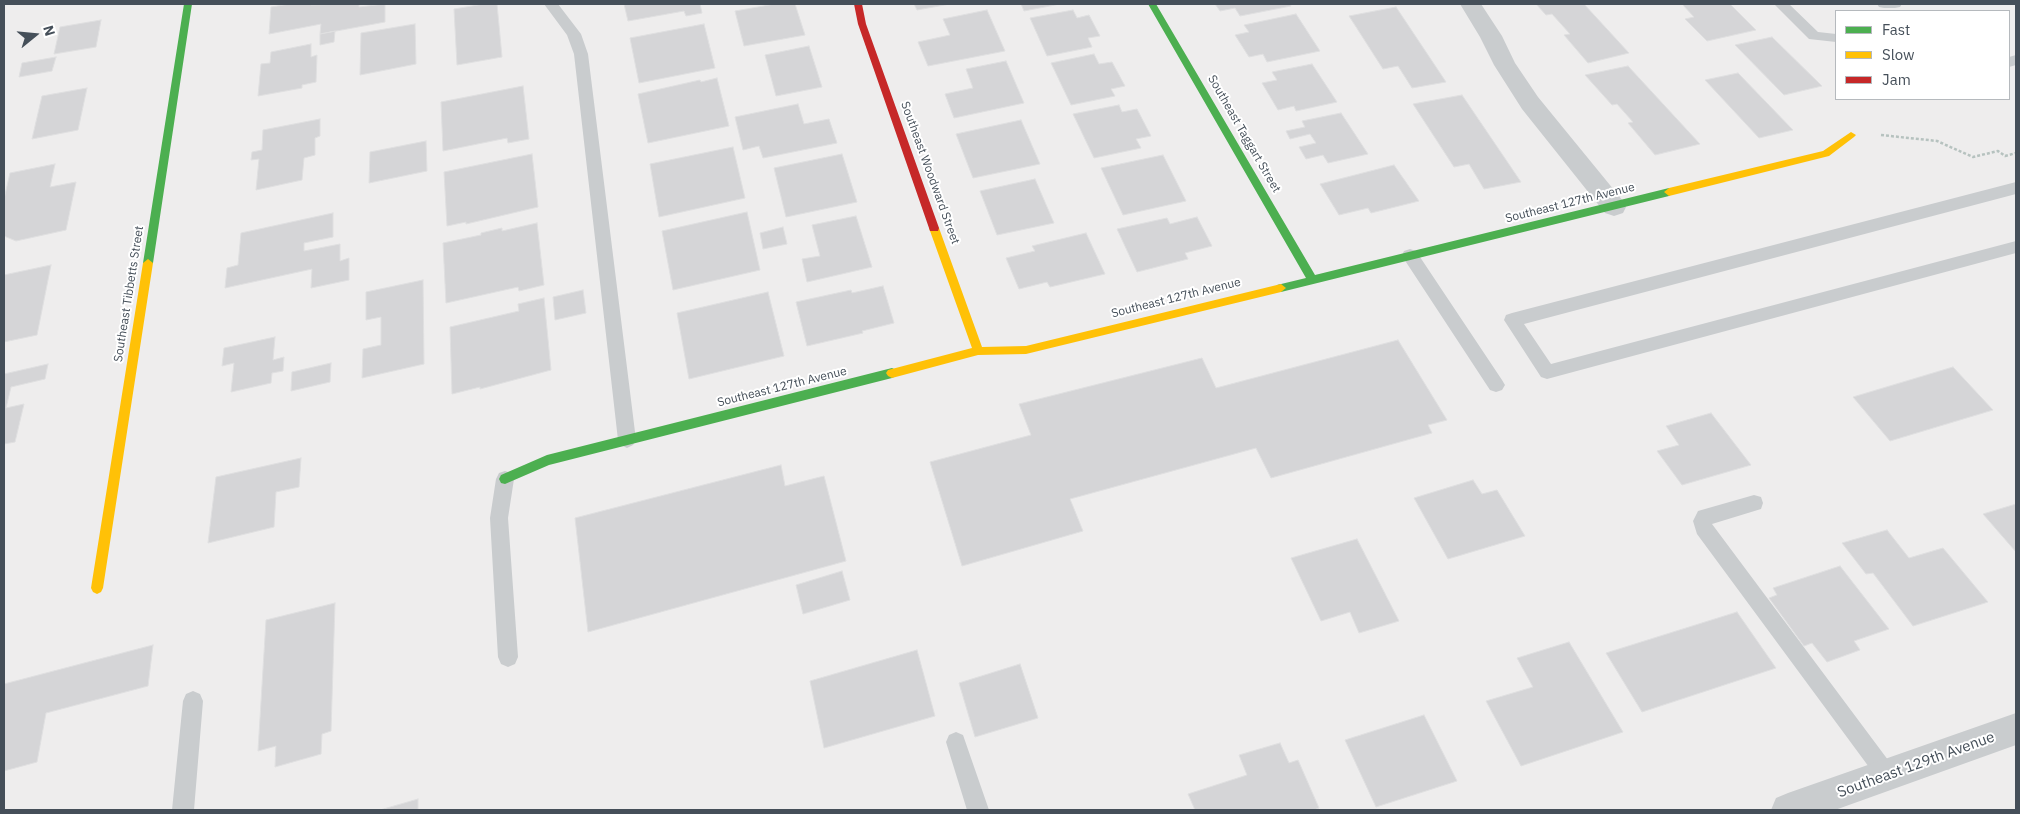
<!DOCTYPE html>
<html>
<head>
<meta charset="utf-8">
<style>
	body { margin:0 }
	#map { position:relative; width:2020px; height:814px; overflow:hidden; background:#eeeded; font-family:"IBM Plex Sans",sans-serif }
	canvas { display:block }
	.frame { position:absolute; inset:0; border:5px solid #454f59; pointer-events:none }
	.legend { position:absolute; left:1835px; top:10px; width:175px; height:90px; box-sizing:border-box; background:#fff; border:1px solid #b5b9bd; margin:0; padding:6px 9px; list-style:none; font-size:15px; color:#454f59 }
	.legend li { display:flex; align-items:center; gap:10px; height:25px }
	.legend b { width:25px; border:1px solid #b5b9bd }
	.north { position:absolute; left:10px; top:10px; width:50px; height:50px; -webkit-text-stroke:4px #fff; paint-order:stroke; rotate:73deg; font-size:14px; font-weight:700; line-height:20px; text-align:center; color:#454f59 }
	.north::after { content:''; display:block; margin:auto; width:18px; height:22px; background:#454f59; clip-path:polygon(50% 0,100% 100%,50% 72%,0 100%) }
</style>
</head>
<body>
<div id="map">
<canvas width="2020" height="814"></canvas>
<div class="frame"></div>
<ul class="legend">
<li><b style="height:6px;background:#4caf50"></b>Fast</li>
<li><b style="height:6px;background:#ffc107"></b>Slow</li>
<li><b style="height:6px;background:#c62828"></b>Jam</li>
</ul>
<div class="north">N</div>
</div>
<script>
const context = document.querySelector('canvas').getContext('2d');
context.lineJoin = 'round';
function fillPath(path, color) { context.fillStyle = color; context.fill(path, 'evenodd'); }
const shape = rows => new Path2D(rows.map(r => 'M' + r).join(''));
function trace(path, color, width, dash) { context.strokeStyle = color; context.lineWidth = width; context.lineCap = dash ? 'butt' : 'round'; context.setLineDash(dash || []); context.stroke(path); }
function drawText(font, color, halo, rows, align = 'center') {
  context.font = font + ' "IBM Plex Sans",sans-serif'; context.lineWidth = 4; context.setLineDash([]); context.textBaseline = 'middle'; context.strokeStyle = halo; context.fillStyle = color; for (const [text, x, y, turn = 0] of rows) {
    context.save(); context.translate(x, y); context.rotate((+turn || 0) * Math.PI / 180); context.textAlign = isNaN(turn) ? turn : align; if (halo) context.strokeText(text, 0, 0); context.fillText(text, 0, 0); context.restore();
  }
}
const building = shape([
	[290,4,311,4,311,5,359,4,359,7,385,4,385,22,320,34,321,24,269,34,271,7,290,4],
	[484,4,497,4,502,57,457,65,454,9,484,4],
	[624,4,700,4,702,13,686,16,684,11,628,21,624,4],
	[775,4,795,4,805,35,744,46,735,11,775,4],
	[914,4,950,4,917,10,914,4],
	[1021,4,1060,4,1024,11,1021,4],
	[1215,4,1290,4,1291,6,1240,16,1235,8,1220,11,1215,4],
	[1536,4,1584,4,1629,53,1588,63,1564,35,1570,34,1552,14,1546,15,1536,4],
	[1682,4,1730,4,1756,30,1707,41,1685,19,1694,17,1682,4],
	[1396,7,1446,82,1412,88,1398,66,1383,69,1349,16,1396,7],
	[987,10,1005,51,928,66,918,42,950,35,943,19,987,10],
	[1073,10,1077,18,1089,15,1100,36,1088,38,1092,47,1047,56,1030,18,1073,10],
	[1296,14,1320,51,1267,62,1263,54,1249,57,1235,35,1249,32,1244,25,1296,14],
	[101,20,96,47,54,54,60,27,101,20],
	[415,24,416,64,360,75,361,33,415,24],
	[704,24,715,68,639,83,630,38,704,24],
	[335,31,334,42,320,45,320,34,335,31],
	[1772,37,1822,86,1784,95,1735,45,1772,37],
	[311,44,311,57,317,55,316,82,302,85,302,88,258,96,261,64,270,63,271,52,311,44],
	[809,46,822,87,776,96,765,55,809,46],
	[1094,54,1099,64,1112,62,1125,86,1111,89,1115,96,1071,105,1051,63,1094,54],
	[56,57,52,71,19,77,22,63,56,57],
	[1006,61,1024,103,954,118,945,94,973,88,966,69,1006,61],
	[1312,64,1337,102,1296,111,1294,106,1278,110,1262,83,1277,80,1272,72,1312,64],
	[1628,66,1700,144,1655,155,1628,123,1633,122,1617,104,1612,105,1585,75,1628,66],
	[1738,73,1793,130,1759,138,1705,80,1738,73],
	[717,78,729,126,648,143,638,94,700,80,701,82,717,78],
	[523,86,529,139,508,143,507,138,443,151,441,102,523,86],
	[87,88,78,130,32,139,42,96,87,88],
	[1462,95,1521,182,1484,189,1469,164,1454,167,1413,104,1462,95],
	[798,104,804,124,829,119,837,143,763,158,759,146,743,150,735,117,798,104],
	[1119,105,1122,112,1137,109,1151,136,1136,139,1141,148,1094,158,1073,114,1119,105],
	[1341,113,1368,154,1328,163,1323,155,1306,159,1299,147,1316,143,1310,134,1290,139,1286,131,1305,127,1302,121,1341,113],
	[320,119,320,136,315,138,315,155,304,158,302,180,256,190,259,159,251,160,252,152,262,150,263,130,320,119],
	[1021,120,1040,164,973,178,956,134,1021,120],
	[426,141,427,171,369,183,370,152,426,141],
	[733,147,745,198,659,217,650,164,733,147],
	[532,154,538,207,466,224,466,222,447,226,444,172,532,154],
	[842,154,857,202,786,217,774,168,842,154],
	[1163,155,1186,201,1123,215,1101,168,1163,155],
	[55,164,50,187,76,182,66,230,16,241,4,236,4,199,10,173,55,164],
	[1394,165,1419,201,1371,213,1368,208,1339,215,1320,184,1394,165],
	[1035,179,1054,223,997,235,980,191,1035,179],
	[747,212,760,270,673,290,662,231,747,212],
	[333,213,333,237,304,243,304,251,340,244,340,261,349,258,349,280,311,288,312,269,225,288,227,268,238,265,241,233,333,213],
	[856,216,872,267,807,282,802,259,820,256,812,225,856,216],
	[1197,217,1212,246,1185,253,1188,259,1137,272,1117,229,1167,218,1170,224,1197,217],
	[537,223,544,285,519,291,518,287,446,303,443,243,481,235,481,233,502,228,502,231,537,223],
	[783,227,787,244,763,249,760,233,783,227],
	[1086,233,1105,274,1050,287,1047,282,1019,289,1006,258,1035,251,1032,246,1086,233],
	[51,265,37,335,4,342,4,275,51,265],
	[423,280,424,364,362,378,363,349,381,345,381,317,366,320,366,292,423,280],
	[883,286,894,323,862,331,863,333,807,346,796,302,851,290,852,293,883,286],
	[583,290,586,313,555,320,553,297,583,290],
	[768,292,784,356,689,379,677,313,768,292],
	[544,298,551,370,480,389,480,387,452,394,450,327,519,311,518,304,544,298],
	[275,337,273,360,284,357,283,371,272,373,271,383,231,392,234,363,222,366,224,348,275,337],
	[1398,340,1447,420,1428,425,1432,433,1271,478,1256,448,1070,499,1083,531,962,566,930,462,1031,435,1019,404,1202,358,1216,388,1398,340],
	[331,363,330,382,291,391,292,372,331,363],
	[48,364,45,379,11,387,6,408,24,404,15,442,4,444,4,374,48,364],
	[1953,367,1993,410,1890,441,1853,397,1953,367],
	[1711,413,1751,465,1682,485,1657,451,1679,445,1666,426,1711,413],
	[301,458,299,487,276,492,274,527,208,543,216,477,301,458],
	[781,465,785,486,824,476,846,561,588,632,575,518,781,465],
	[1473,480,1482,494,1497,490,1525,536,1448,559,1414,498,1473,480],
	[2016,504,2016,552,1983,514,2016,504],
	[1887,530,1909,558,1943,548,1988,602,1913,626,1873,573,1866,574,1842,543,1887,530],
	[1357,539,1399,621,1359,633,1350,612,1321,621,1291,558,1357,539],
	[1840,566,1889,629,1854,641,1860,650,1827,662,1812,643,1804,646,1769,598,1777,595,1773,588,1840,566],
	[842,571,850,600,803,614,796,585,842,571],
	[335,603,331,731,322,734,321,754,275,767,276,746,258,751,266,620,335,603],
	[1737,612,1776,668,1642,712,1606,653,1737,612],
	[1569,642,1623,732,1521,766,1486,701,1533,687,1517,658,1569,642],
	[153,645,148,686,46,713,37,762,4,771,4,684,153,645],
	[917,650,935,716,824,748,810,681,917,650],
	[1020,664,1038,718,975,737,959,683,1020,664],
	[1424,715,1457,781,1376,807,1345,740,1424,715],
	[1280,743,1289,763,1298,760,1319,808,1314,810,1195,810,1188,794,1247,775,1239,755,1280,743],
	[418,799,418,810,380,810,418,799]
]);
fillPath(building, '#d5d5d7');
trace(building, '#dfdfe0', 1);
trace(shape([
	[1881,135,1937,141,1973,157,1998,151,2005,156,2016,153]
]), '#b6c2bf', 2.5, [3, 2]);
fillPath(shape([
	[544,4,558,4,581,34,588,54,636,440,633,445,627,448,621,445,618,440,574,54,567,35,544,4],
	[1774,4,1789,4,1818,32,1836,34,1836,42,1809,39,1774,4],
	[1877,4,1902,4,1900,7,1895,8,1884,8,1879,7,1877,4],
	[2016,55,2016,65,2009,67,2009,57,2016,55],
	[2016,182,2016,194,1524,324,1551,364,2016,241,2016,253,1547,379,1541,377,1504,320,1506,315,1512,313,2016,182],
	[1410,249,1416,251,1502,380,1505,385,1502,390,1496,392,1490,390,1404,259,1402,255,1404,251,1410,249],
	[505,471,511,473,514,479,508,518,518,657,515,664,508,667,501,664,498,657,490,518,496,479,499,473,505,471],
	[1754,495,1761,497,1763,503,1761,509,1712,524,1894,768,1898,775,1894,782,1887,786,1880,782,1697,534,1693,521,1698,511,1754,495],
	[193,691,200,694,203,701,194,810,172,810,183,701,186,694,193,691],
	[956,732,963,735,989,810,967,810,946,742,949,735,956,732]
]), '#c9ccce');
fillPath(shape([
	[1460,4,1481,4,1502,36,1515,63,1538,97,1623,201,1626,207,1623,213,1614,216,1605,213,1522,109,1494,65,1480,37,1460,4],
	[2016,713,2016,745,1835,810,1771,810,1776,798,1788,793,2016,713]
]), '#c9ccce');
fillPath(shape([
	[184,4,192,4,153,263,148,267,143,263,184,4],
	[1148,4,1156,4,1315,275,1669,188,1674,192,1669,196,1281,292,1277,291,1276,288,1277,285,1306,278,1148,4],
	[892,368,896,370,898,373,896,376,892,378,549,465,505,484,501,483,499,479,501,475,547,455,892,368]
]), '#4caf50');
fillPath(shape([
	[1851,132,1856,135,1854,137,1829,156,1669,196,1664,192,1669,188,1823,151,1851,132],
	[934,224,939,228,982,347,1026,346,1281,284,1286,288,1281,292,1026,354,978,355,892,378,888,376,886,373,888,370,972,348,929,228,934,224],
	[148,259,153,263,103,588,101,592,97,594,93,592,91,588,143,263,148,259]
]), '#ffc107');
fillPath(shape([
	[854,4,862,4,866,24,939,228,938,231,930,231,929,228,858,24,854,4]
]), '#c62828');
drawText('12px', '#454f59', '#fff', [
	["Southeast Taggart Street",1244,134,60],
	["Southeast Woodward Street",930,173,70],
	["Southeast 127th Avenue",1570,203,-14],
	["Southeast Tibbetts Street",129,294,-81],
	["Southeast 127th Avenue",1176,298,-14],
	["Southeast 127th Avenue",782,387,-14]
]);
drawText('15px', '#454f59', '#fff', [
	["Southeast 129th Avenue",1916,765,-20]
]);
</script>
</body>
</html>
